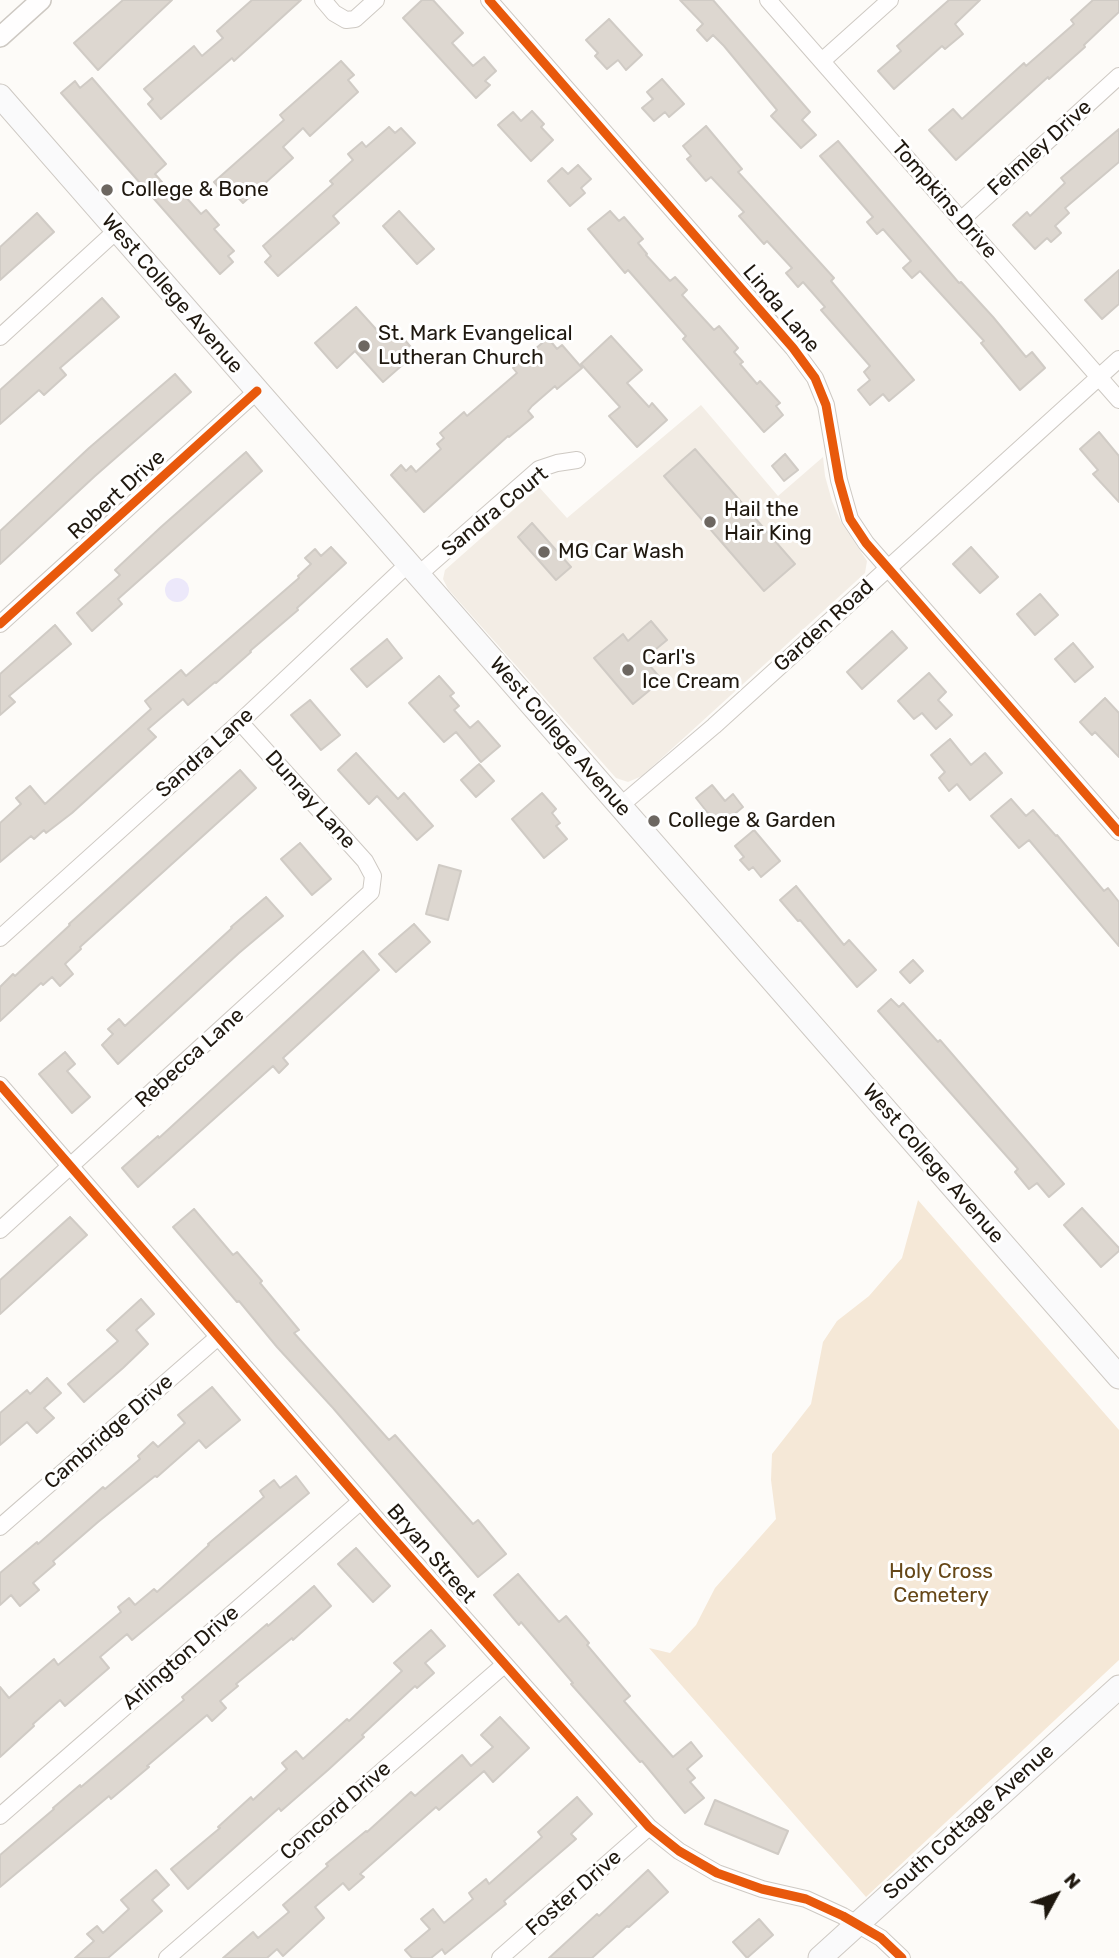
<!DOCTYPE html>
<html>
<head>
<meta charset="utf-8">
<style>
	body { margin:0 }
	#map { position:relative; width:1119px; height:1958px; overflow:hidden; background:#fdfbf8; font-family:Rubik,sans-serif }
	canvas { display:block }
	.north { position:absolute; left:1021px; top:1860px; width:70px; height:70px; -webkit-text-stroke:5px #fff; paint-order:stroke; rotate:49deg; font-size:19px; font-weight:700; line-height:28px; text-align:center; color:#1f180f }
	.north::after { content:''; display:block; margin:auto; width:24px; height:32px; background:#1f180f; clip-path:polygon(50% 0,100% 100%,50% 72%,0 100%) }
</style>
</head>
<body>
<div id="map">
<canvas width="1119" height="1958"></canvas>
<div class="north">N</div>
</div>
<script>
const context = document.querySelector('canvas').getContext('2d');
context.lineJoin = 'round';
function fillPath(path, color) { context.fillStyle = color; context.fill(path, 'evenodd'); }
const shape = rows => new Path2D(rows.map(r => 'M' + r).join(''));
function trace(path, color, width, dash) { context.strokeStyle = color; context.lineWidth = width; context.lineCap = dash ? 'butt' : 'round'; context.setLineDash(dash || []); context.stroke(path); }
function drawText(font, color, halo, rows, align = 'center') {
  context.font = font + ' Rubik,sans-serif'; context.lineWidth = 6; context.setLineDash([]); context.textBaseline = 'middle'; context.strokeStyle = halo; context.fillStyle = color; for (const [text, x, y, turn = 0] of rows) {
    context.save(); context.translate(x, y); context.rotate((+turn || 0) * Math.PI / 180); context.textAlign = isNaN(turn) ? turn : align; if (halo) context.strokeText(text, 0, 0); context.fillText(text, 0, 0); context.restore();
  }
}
fillPath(shape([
	[701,405,778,496,823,457,825,476,832,501,841,522,867,561,865,573,642,776,628,782,616,778,448,589,443,579,445,570,539,487,567,518]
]), '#f3ede5');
fillPath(shape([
	[918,1200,1119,1430,1119,1660,866,1897,649,1648,670,1653,696,1625,715,1588,776,1519,771,1480,772,1454,811,1404,823,1342,837,1321,869,1296,902,1258]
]), '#f5e8d7');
fillPath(shape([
	'165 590a12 12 0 1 1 24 0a12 12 0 1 1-24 0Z'
]), '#ece8fa');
const building = shape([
	[123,0,172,0,98,70,74,43,123,0],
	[252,0,301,0,234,61,232,58,161,119,148,104,153,99,144,89,194,46,202,56,223,38,217,31,252,0],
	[422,0,433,0,463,33,452,43,473,66,484,57,496,71,485,81,490,85,476,98,403,18,422,0],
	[680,0,713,0,810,112,802,120,816,135,801,148,771,116,777,110,724,46,713,35,707,41,697,30,703,24,680,0],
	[949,0,980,0,955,24,963,34,945,49,942,46,894,89,878,71,901,51,897,46,949,0],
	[1093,0,1119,0,1119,12,1084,45,1085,47,1049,79,1048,77,956,160,929,130,953,109,962,119,1024,63,1026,66,1074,24,1071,20,1093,0],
	[609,19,642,55,626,70,618,60,607,69,595,56,598,53,586,40,609,19],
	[341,61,354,75,348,80,358,92,310,136,303,128,283,147,293,158,243,203,233,192,227,197,214,182,284,120,280,115,341,61],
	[92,78,166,164,155,174,178,201,184,195,201,214,206,210,219,225,214,229,234,251,228,256,233,262,220,274,61,93,75,81,80,88,92,78],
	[662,79,684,104,669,117,665,112,654,121,642,108,653,99,647,92,662,79],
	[532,111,544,124,541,127,553,140,531,161,498,125,513,112,521,121,532,111],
	[706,126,742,169,738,172,834,278,831,281,914,380,889,401,883,394,870,405,858,390,870,380,864,372,870,366,821,310,825,307,803,282,798,287,786,273,792,268,767,241,764,244,739,216,744,212,711,177,706,181,687,159,691,156,683,146,706,126],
	[389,127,395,133,401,128,415,143,333,216,339,223,278,276,265,262,271,256,263,246,333,184,330,181,353,160,348,154,362,142,366,147,389,127],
	[1119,129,1119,162,1065,208,1069,213,1055,226,1061,233,1051,242,1047,238,1035,249,1013,225,1027,212,1030,216,1065,183,1061,178,1119,129],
	[838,141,959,283,961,282,993,317,1026,357,1032,352,1045,368,1020,390,981,343,984,341,920,271,912,278,903,268,911,261,883,229,877,234,867,222,873,217,820,156,838,141],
	[578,165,591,179,581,188,585,193,570,206,548,181,562,168,568,174,578,165],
	[399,211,434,249,417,264,383,226,399,211],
	[610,211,619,221,624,217,643,239,638,243,647,254,646,255,670,281,675,277,687,290,682,295,714,330,719,326,738,348,734,352,743,362,740,364,757,384,760,381,780,403,776,406,783,415,764,432,683,339,686,336,628,270,625,273,588,229,610,211],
	[37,213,54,232,0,280,0,247,37,213],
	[1119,270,1119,304,1102,319,1085,300,1119,270],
	[102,298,119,317,60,368,66,375,44,395,39,390,0,424,0,390,102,298],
	[356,307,384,338,392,331,400,340,403,338,416,353,383,382,355,351,337,368,315,343,356,307],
	[611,336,642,370,627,383,649,407,652,403,667,420,637,447,609,416,620,407,581,364,611,336],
	[548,338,557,349,562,345,582,368,557,389,555,386,532,406,528,411,533,417,509,437,508,436,424,512,391,475,401,465,406,471,411,466,416,472,441,449,437,444,444,438,440,433,464,412,467,416,517,373,513,368,548,338],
	[175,374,191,392,95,476,0,564,0,531,89,448,175,374],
	[1099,432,1119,456,1119,502,1093,474,1098,470,1080,449,1099,432],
	[695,449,795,564,764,591,664,476,695,449],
	[246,452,262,471,118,599,122,604,92,631,77,613,120,575,115,570,161,527,246,452],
	[785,454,798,470,784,481,772,466,785,454],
	[532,523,571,567,556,580,518,537,532,523],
	[331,547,346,563,297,608,298,610,250,651,251,652,216,683,215,682,188,705,183,699,148,729,156,737,72,813,46,833,44,830,34,839,31,836,0,862,0,823,21,804,16,798,30,786,45,804,151,709,145,701,181,670,186,676,299,578,298,576,311,564,305,558,315,549,321,556,331,547],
	[971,547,998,577,980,593,953,564,971,547],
	[1040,594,1058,615,1035,635,1017,614,1040,594],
	[651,621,667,640,644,659,662,680,633,704,594,658,623,634,628,641,651,621],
	[55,625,71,644,9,696,15,702,0,715,0,674,55,625],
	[892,631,907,648,862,689,847,672,892,631],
	[387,639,402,658,367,687,351,669,387,639],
	[1073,643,1093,667,1075,682,1055,659,1073,643],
	[929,673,946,692,938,700,952,715,936,729,922,713,914,719,898,701,929,673],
	[439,676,454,693,450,696,459,706,454,710,470,728,478,721,500,746,481,762,456,732,444,742,409,703,439,676],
	[1105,698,1119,713,1119,757,1095,732,1092,735,1080,722,1105,698],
	[310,700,340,735,321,750,291,715,310,700],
	[950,739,971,765,985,753,1002,773,970,800,957,784,949,791,939,778,945,772,931,755,950,739],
	[356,753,398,799,404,793,433,826,417,840,377,796,369,804,338,770,356,753],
	[479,764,494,781,476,797,461,780,479,764],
	[240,770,256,788,80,947,81,949,65,964,73,974,60,986,52,977,43,985,41,983,0,1021,0,987,13,974,15,976,70,925,69,924,240,770],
	[712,785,725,801,733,794,743,807,719,827,696,798,712,785],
	[542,793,556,809,552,813,560,823,556,826,567,839,544,858,512,819,542,793],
	[1011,799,1026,816,1033,810,1056,836,1057,835,1104,891,1108,888,1119,902,1119,946,1029,840,1019,848,991,816,1011,799],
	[754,830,780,861,761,877,753,867,749,870,740,860,744,857,735,846,754,830],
	[300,843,331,879,312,895,281,859,300,843],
	[439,865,461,871,448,920,426,914,439,865],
	[796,886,844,945,849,940,876,970,857,987,800,920,798,921,780,900,796,886],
	[266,897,283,916,239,953,118,1064,102,1045,113,1034,108,1029,119,1019,125,1026,232,928,231,927,266,897],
	[414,924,430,942,396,972,379,954,414,924],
	[363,951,379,970,283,1058,288,1064,279,1073,273,1066,138,1187,122,1168,158,1136,159,1138,363,951],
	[913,960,923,971,910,983,900,972,913,960],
	[891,999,899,1007,903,1003,938,1042,940,1040,1064,1184,1049,1197,1037,1183,1029,1189,1015,1172,1018,1169,878,1011,891,999],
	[65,1052,75,1064,67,1071,90,1097,72,1113,39,1074,65,1052],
	[1082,1208,1119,1248,1119,1251,1101,1267,1064,1225,1082,1208],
	[194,1209,233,1255,237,1252,262,1281,260,1283,299,1330,294,1333,389,1440,395,1435,473,1524,478,1520,506,1554,478,1577,333,1408,277,1347,239,1301,237,1302,173,1227,194,1209],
	[70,1217,87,1235,0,1314,0,1280,70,1217],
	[141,1299,154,1314,136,1330,148,1344,123,1368,84,1402,68,1384,118,1341,107,1330,141,1299],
	[47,1378,61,1393,44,1408,54,1418,37,1433,27,1422,0,1445,0,1413,27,1390,30,1394,47,1378],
	[212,1387,240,1420,206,1448,199,1440,157,1477,155,1476,98,1522,53,1561,55,1564,33,1583,39,1590,20,1606,11,1595,0,1605,0,1573,37,1542,38,1544,103,1487,105,1489,140,1459,138,1456,153,1442,158,1447,185,1423,178,1415,212,1387],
	[296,1476,309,1493,132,1640,127,1634,100,1657,109,1668,65,1706,60,1700,33,1724,34,1726,0,1757,0,1687,9,1698,54,1659,58,1665,121,1612,118,1607,129,1598,135,1605,154,1589,157,1592,209,1545,208,1544,264,1497,260,1491,274,1480,280,1488,296,1476],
	[356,1548,390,1586,373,1602,338,1564,356,1548],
	[518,1574,559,1622,566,1616,589,1643,587,1645,630,1696,624,1701,673,1757,691,1742,702,1756,687,1769,695,1778,690,1782,704,1798,685,1813,642,1761,640,1762,571,1684,573,1683,521,1622,519,1625,494,1595,518,1574],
	[314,1586,331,1606,293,1640,292,1638,236,1684,238,1686,220,1701,226,1708,212,1721,207,1715,147,1766,149,1767,111,1799,109,1796,0,1887,0,1855,54,1809,53,1808,80,1785,81,1787,184,1700,182,1697,267,1624,268,1626,314,1586],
	[431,1630,445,1646,425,1663,434,1673,417,1688,415,1686,362,1735,364,1737,328,1770,281,1811,279,1808,188,1889,171,1869,220,1828,218,1827,251,1797,253,1800,287,1769,282,1763,296,1751,303,1759,347,1719,349,1721,402,1671,394,1663,431,1630],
	[500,1717,529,1748,493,1782,484,1771,439,1810,436,1807,360,1874,364,1877,349,1890,343,1883,315,1907,324,1918,283,1956,277,1949,267,1958,223,1958,253,1932,258,1938,289,1912,283,1905,328,1866,326,1864,366,1831,367,1832,411,1792,415,1796,462,1755,471,1766,493,1747,481,1735,500,1717],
	[577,1797,592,1814,571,1834,576,1839,504,1901,506,1904,445,1954,442,1949,431,1958,412,1958,405,1950,430,1929,421,1919,433,1909,444,1923,473,1899,469,1893,486,1879,489,1884,542,1837,538,1832,577,1797],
	[715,1800,788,1831,778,1854,705,1824,715,1800],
	[156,1870,169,1885,152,1900,162,1911,108,1958,75,1958,94,1941,87,1934,97,1926,103,1933,129,1909,121,1900,156,1870],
	[648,1870,668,1892,629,1927,627,1926,592,1958,549,1958,597,1914,599,1916,648,1870],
	[759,1919,773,1935,747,1958,733,1942,759,1919]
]);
fillPath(building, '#ddd7d0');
trace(building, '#d0cbc5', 2);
const minor = shape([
	[323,0,334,13,346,20,355,19,376,0],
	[489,0,793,348,815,378,826,405,839,480,850,519,866,543,1119,832],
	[768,0,1119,400],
	[822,61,890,0],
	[961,220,1119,76],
	[0,337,116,231],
	[418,575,539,469,557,463,577,460],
	[0,624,257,391],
	[620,806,714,726,1119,359],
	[0,938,240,722,408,564],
	[0,1085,379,1522,649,1827,679,1851,717,1873,762,1889,806,1899,843,1916,881,1938,902,1958],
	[0,1230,371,892,373,876,365,861,240,722],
	[0,1527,218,1337],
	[0,1816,361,1501],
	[167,1958,504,1665],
	[500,1958,649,1827]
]);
const tertiary = shape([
	[0,37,41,0]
]);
const secondary = shape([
	[0,96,1119,1377],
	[820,1958,1119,1687]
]);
trace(minor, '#cec9c3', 18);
trace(tertiary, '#cec9c3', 22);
trace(secondary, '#cec9c3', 25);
trace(minor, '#fffefe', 16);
trace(tertiary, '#fffefe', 19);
trace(secondary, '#fafafb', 23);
trace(shape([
	[489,0,793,348,815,378,826,405,839,480,850,519,866,543,1119,832],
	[0,624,257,391],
	[0,1085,379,1522,649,1827,679,1851,717,1873,762,1889,806,1899,843,1916,881,1938,902,1958]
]), '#e8590c', 9);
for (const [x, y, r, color] of [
	[107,190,7,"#6d6761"],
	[364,346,7,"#6d6761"],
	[710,522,7,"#6d6761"],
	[544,552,7,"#6d6761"],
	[628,670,7,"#6d6761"],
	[654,821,7,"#6d6761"]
]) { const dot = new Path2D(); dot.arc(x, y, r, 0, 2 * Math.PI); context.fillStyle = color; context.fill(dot); trace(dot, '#fff', 2.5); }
drawText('21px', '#1f180f', '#fff', [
	["Felmley Drive",1040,148,-42],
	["Tompkins Drive",944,200,49],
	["West College Avenue",172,294,49],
	["Linda Lane",781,309,50],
	["Robert Drive",117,495,-42],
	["Sandra Court",495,512,-39],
	["Garden Road",824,626,-42],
	["West College Avenue",560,737,49],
	["Sandra Lane",205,753,-42],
	["Dunray Lane",310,800,48],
	["Rebecca Lane",190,1058,-42],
	["West College Avenue",933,1164,49],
	["Cambridge Drive",109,1432,-41],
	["Bryan Street",431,1554,49],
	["Arlington Drive",181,1658,-41],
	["Concord Drive",336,1811,-41],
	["South Cottage Avenue",969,1822,-42],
	["Foster Drive",574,1893,-41]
]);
drawText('21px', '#1f180f', '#fff', [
	["College & Bone",121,190],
	["St. Mark Evangelical",378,334],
	["Lutheran Church",378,358],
	["Hail the",724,510],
	["Hair King",724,534],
	["MG Car Wash",558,552],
	["Carl's",642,658],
	["Ice Cream",642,682],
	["College & Garden",668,821]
], 'left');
drawText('21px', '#664717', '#fff', [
	["Holy Cross",941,1572],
	["Cemetery",941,1596]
]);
</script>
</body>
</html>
